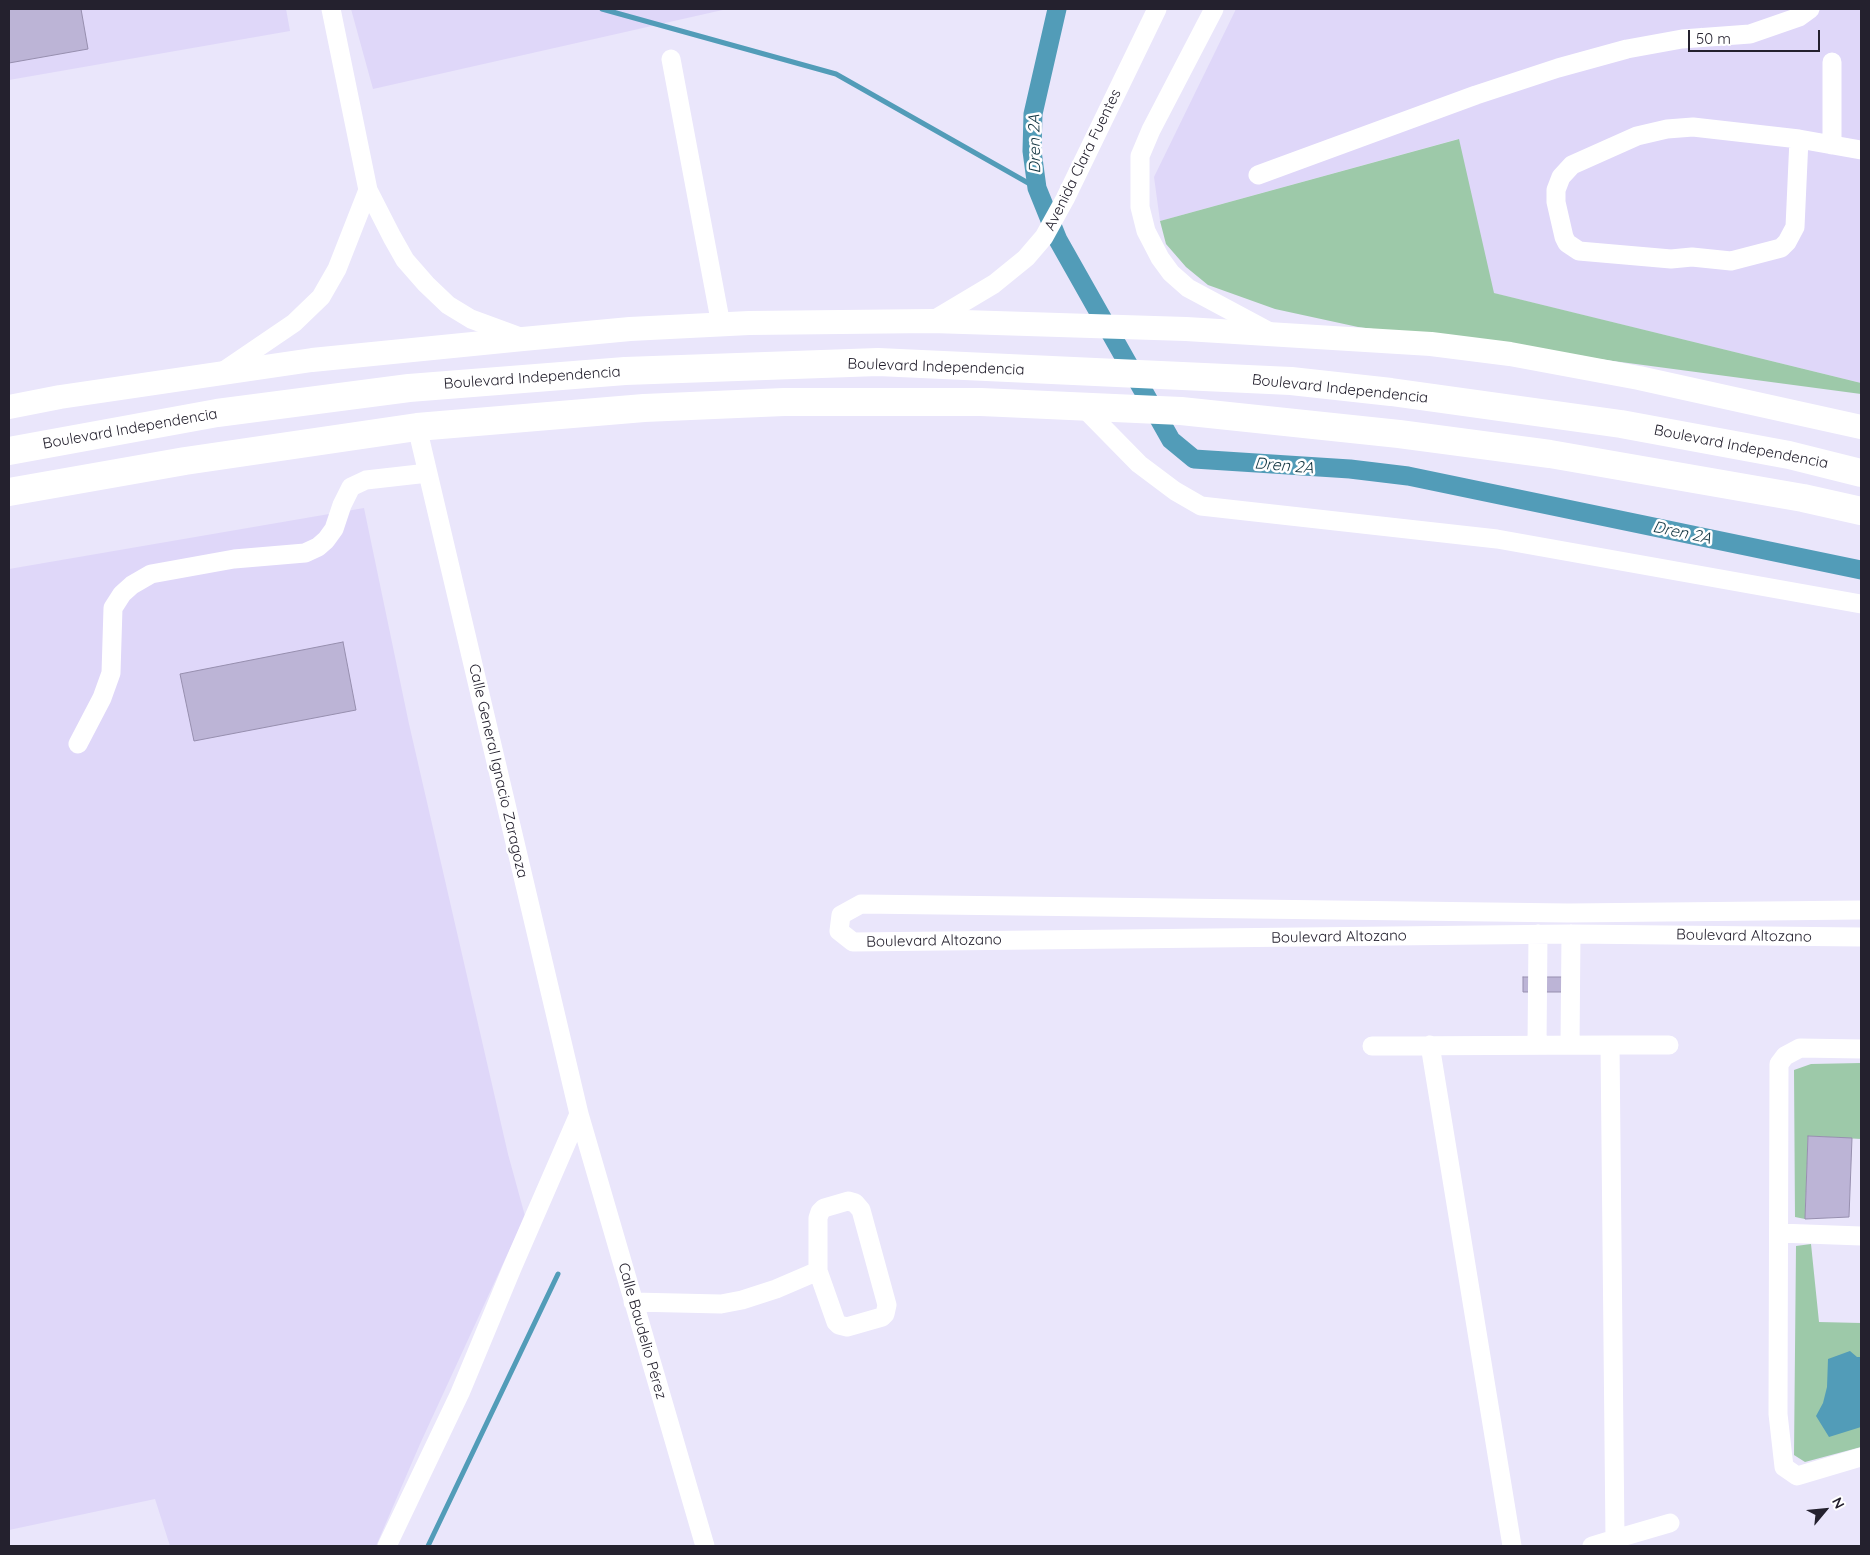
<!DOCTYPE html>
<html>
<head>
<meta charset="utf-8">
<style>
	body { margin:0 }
	#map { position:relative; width:1870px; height:1555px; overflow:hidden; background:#eae6fb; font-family:Quicksand,sans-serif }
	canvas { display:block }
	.frame { position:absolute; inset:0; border:10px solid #24212e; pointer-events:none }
	.north { position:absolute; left:1800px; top:1485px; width:50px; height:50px; -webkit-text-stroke:4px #fff; paint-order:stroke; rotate:62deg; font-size:14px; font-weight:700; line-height:20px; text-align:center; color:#24212e }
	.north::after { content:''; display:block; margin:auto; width:18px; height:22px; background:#24212e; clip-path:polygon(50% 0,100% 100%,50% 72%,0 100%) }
	.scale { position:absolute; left:1688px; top:30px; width:132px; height:22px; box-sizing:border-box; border:2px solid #24212e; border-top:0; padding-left:6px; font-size:15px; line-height:18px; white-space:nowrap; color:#24212e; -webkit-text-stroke:4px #fff; paint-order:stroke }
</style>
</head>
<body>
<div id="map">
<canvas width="1870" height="1555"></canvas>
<div class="frame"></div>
<div class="north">N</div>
<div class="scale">50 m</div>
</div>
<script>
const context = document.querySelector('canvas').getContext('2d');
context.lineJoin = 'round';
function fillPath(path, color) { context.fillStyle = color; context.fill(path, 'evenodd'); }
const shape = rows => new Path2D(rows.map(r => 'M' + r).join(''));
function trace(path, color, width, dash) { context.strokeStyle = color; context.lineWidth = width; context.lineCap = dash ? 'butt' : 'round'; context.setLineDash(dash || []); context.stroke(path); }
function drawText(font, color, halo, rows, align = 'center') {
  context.font = font + ' Quicksand,sans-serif'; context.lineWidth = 5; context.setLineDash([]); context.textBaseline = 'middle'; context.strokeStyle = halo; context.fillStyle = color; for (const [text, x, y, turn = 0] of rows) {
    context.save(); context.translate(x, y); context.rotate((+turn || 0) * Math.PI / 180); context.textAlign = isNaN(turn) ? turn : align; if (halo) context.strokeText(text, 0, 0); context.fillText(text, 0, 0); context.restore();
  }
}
fillPath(shape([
	[9,9,286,9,290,31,9,80],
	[351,9,727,9,373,89],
	[1236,9,1861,9,1861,383,1493,293,1458,139,1160,221,1154,177],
	[364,508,409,724,508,1154,525,1216,420,1444,376,1546,170,1546,155,1499,9,1530,9,569]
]), '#dfd7f9');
fillPath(shape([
	[1459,139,1494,293,1861,383,1861,394,1358,327,1275,309,1208,285,1186,267,1166,244,1160,221],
	[1861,1063,1861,1139,1808,1136,1805,1219,1795,1217,1794,1070,1811,1064],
	[1811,1244,1819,1322,1861,1323,1861,1447,1805,1462,1794,1455,1796,1246]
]), '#9dc9a9');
fillPath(shape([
	[1850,1351,1857,1357,1861,1357,1861,1427,1829,1437,1816,1416,1823,1403,1827,1387,1828,1359]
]), '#529cb8');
trace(shape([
	[602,9,836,74,1037,188],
	[428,1546,558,1274]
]), '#529cb8', 5);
trace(shape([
	[1057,9,1033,114,1032,151,1037,188,1058,240,1171,440,1194,459,1350,469,1408,476,1861,570]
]), '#529cb8', 19);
const building = shape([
	[9,9,81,9,88,49,9,63,9,9],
	[343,642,356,710,194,741,180,674,343,642],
	[1523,977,1577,977,1577,992,1523,992,1523,977],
	[1808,1136,1852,1138,1849,1217,1805,1219,1808,1136]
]);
fillPath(building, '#bcb4d6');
trace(building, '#978faf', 1);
trace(shape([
	[331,9,368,190,392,237,405,260,426,284,448,305,471,319,520,337],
	[1214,9,1151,130,1140,156,1140,207,1146,231,1160,258,1171,273,1188,288,1272,333],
	[671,59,721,325],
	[1799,139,1795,227,1787,242,1781,248,1731,261,1692,257,1671,259,1579,251,1567,243,1564,237,1556,202,1556,190,1561,177,1572,165,1637,136,1667,129,1693,127,1799,139,1861,150],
	[1832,145,1832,62],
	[1258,175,1476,95,1558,68,1627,49,1682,39,1750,34,1799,17,1810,9],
	[932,321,994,284,1026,258,1044,237,1065,199,1157,9],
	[222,372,294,323,321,297,337,269,368,190],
	[1083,407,1139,464,1175,491,1201,506,1497,539,1861,604],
	[417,427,579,1114,705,1546],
	[78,744,102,698,111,673,113,608,122,594,132,585,151,574,234,559,305,553,318,547,326,540,334,529,342,505,351,487,366,480,428,473],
	[1861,910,1569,913,861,904,841,915,839,931,853,942,1571,934,1861,937],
	[1430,1045,1512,1546],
	[1537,1045,1538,934],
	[1570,1045,1571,934],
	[1610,1045,1669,1045],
	[1372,1046,1610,1045,1615,1539,1592,1546],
	[1861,1049,1800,1048,1785,1056,1779,1064,1778,1414,1784,1467,1797,1476,1861,1457],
	[1779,1233,1861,1236],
	[633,1302,721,1304,742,1300,776,1289,818,1271,836,1322,839,1325,847,1327,882,1317,885,1314,887,1305,861,1210,855,1203,848,1201,824,1208,820,1212,818,1218,818,1271],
	[1615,1539,1670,1523],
	[387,1546,460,1393,512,1268,579,1114]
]), '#fff', 19);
trace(shape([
	[9,407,60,397,312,360,523,339,630,329,749,323,932,321,1186,329,1431,344,1510,354,1639,378,1861,427]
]), '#fff', 24);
trace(shape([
	[9,451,217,413,409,388,625,371,878,362,1291,381,1391,392,1621,424,1789,455,1861,473],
	[9,492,185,461,417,427,644,408,784,402,981,402,1181,411,1399,434,1550,454,1803,498,1861,511]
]), '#fff', 28);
drawText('15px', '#24212e', '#fff', [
	["Avenida Clara Fuentes",1083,160,-64],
	["Boulevard Independencia",936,367,2],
	["Boulevard Independencia",532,378,-4],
	["Boulevard Independencia",1340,389,6],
	["Boulevard Independencia",130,429,-10],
	["Boulevard Independencia",1741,447,11],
	["Calle General Ignacio Zaragoza",498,771,77],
	["Boulevard Altozano",1744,936,1],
	["Boulevard Altozano",1339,937,-1],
	["Boulevard Altozano",934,941,-1],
	["Calle Baudelio Pérez",642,1331,74]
]);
drawText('italic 16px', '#133642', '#fff', [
	["Dren 2A",1035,144,-91],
	["Dren 2A",1284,466,5],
	["Dren 2A",1682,533,12]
]);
</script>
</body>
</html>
